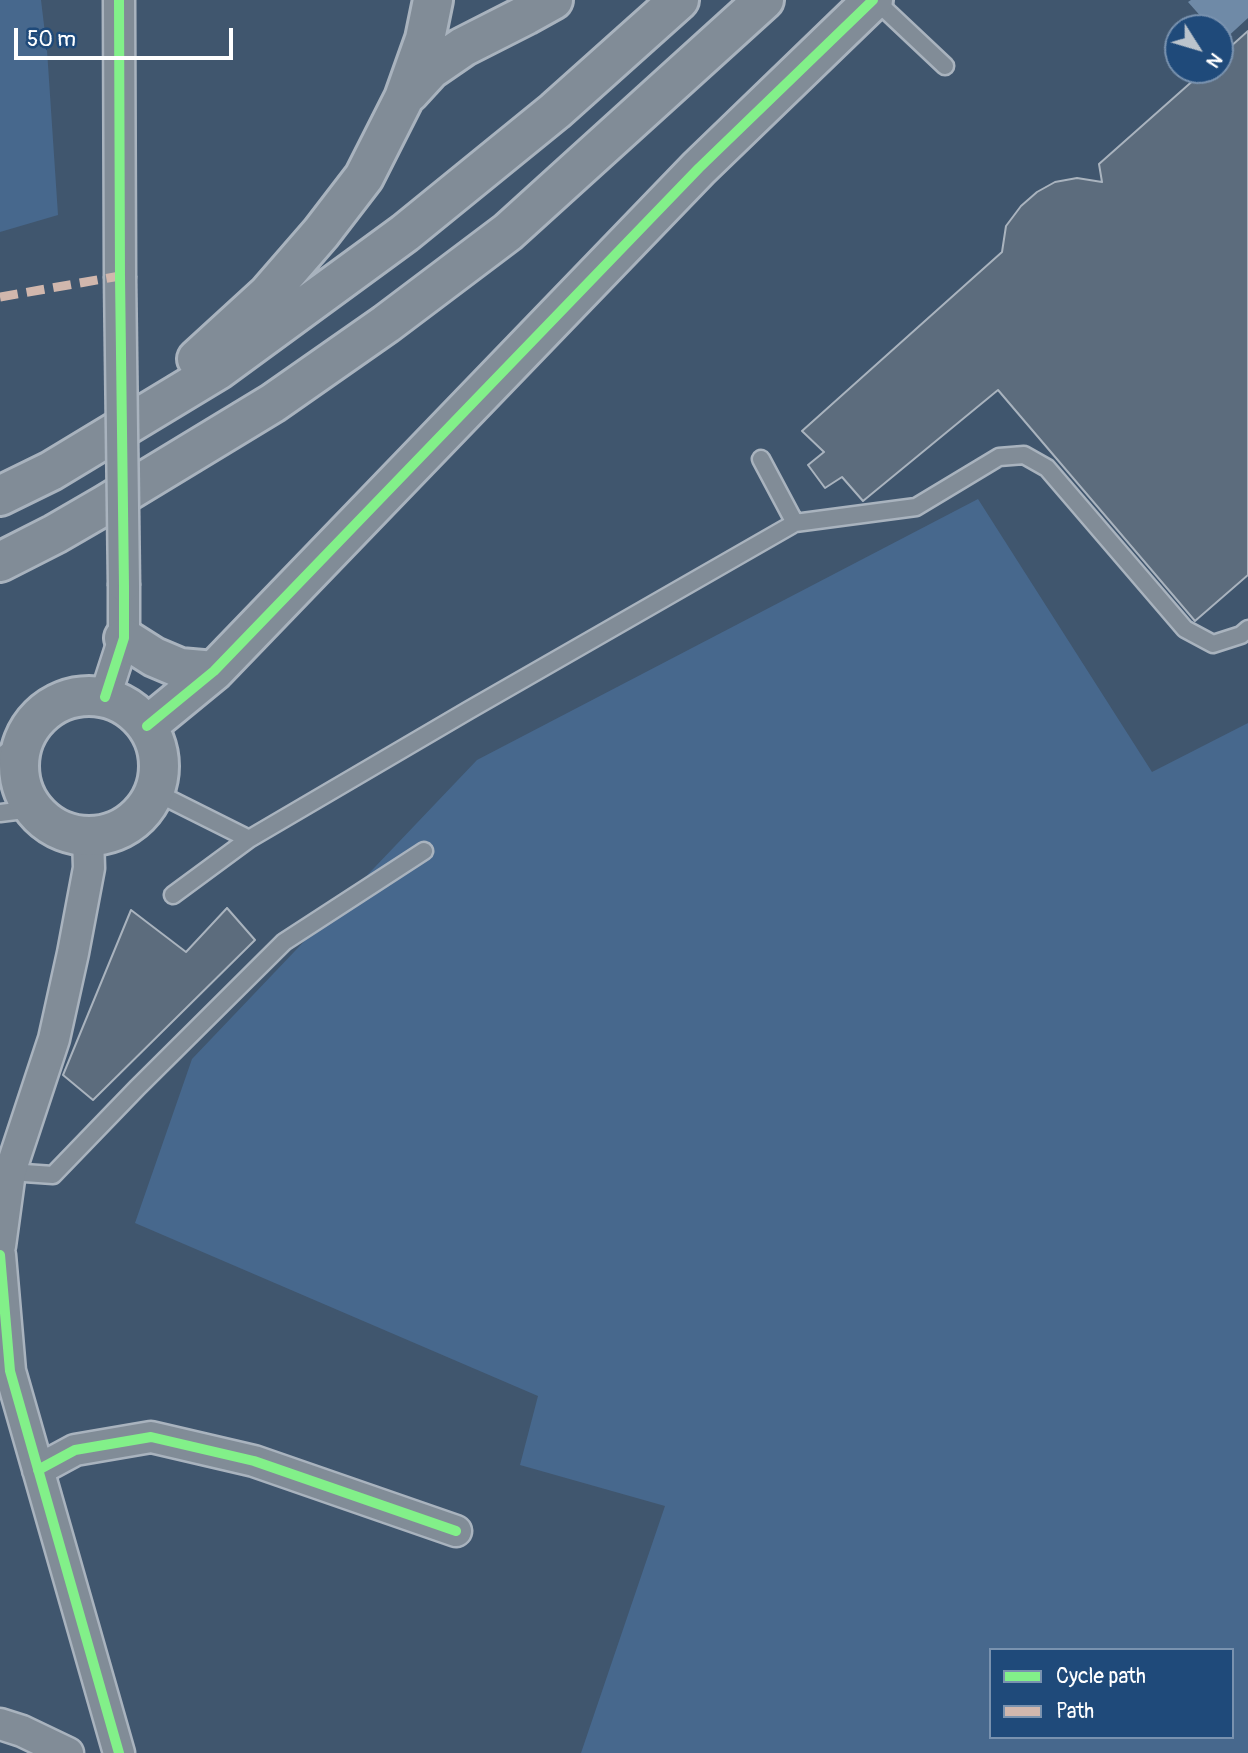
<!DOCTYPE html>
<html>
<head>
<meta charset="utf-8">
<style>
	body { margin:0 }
	#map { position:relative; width:1248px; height:1753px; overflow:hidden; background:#40566e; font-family:Pangolin,sans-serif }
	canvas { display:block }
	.legend { position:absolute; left:989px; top:1648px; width:245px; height:91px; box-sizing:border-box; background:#1f4a7a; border:2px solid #7992af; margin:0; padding:9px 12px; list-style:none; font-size:21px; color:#fff }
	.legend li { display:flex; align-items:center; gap:14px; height:35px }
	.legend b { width:35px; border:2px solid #7992af }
	.north { position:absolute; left:1164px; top:14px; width:70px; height:70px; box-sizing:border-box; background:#1f4a7a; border:2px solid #7992af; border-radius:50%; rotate:127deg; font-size:19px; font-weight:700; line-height:28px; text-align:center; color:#fff }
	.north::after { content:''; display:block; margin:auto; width:24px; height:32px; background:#bcc4cc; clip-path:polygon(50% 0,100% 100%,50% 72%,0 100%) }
	.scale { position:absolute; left:14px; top:28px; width:219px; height:32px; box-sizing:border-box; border:4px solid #fff; border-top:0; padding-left:9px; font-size:21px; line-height:24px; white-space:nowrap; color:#fff; -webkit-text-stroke:5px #1f4a7a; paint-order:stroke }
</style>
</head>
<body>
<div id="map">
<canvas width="1248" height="1753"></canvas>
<ul class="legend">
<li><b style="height:9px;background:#82f089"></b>Cycle path</li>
<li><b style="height:9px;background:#d1b7ad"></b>Path</li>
</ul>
<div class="north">N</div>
<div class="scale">50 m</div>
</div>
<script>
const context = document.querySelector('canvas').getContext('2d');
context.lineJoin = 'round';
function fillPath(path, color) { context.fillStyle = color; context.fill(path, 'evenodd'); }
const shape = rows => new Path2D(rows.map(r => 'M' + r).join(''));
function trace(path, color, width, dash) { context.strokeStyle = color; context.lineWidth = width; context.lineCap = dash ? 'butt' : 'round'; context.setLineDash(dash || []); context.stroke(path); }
fillPath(shape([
	[0,0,41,0,47,50,58,215,0,232],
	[978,499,1152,772,1248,723,1248,1753,581,1753,665,1506,520,1465,538,1396,135,1223,192,1059,477,760],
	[991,1650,1232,1650,1232,1737,991,1737]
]), '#47688d');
fillPath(shape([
	[1191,0,1248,0,1248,18,1223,41,1220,37,1220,28,1211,28,1188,2]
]), '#6f8aa7');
const building = shape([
	[1248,31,1248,575,1195,621,998,390,863,501,842,477,825,488,808,465,824,452,802,431,1002,252,1006,226,1021,206,1037,192,1055,182,1077,178,1102,182,1099,164,1205,70,1220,70,1220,56,1248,31],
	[227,908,255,940,93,1100,63,1075,131,910,186,952,227,908]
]);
fillPath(building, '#5c6c7d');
trace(building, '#a9b3be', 2);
const lane = shape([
	[875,0,945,66],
	[795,523,916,507,999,457,1024,455,1047,468,1185,629,1213,644,1241,635,1248,629],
	[0,757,24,739],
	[155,792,249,839],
	[0,813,32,809],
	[173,895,249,839,469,710,795,523,761,459],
	[10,1172,53,1175,137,1088,284,942,424,851]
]);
const street = shape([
	[119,0,120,276],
	[105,697,124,638,124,586],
	[0,1246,10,1172,54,1039,73,953,89,868,88,837],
	[0,1255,10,1371,119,1753],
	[38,1470,75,1450,151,1437,254,1461,456,1531],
	[0,1724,22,1731,68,1753]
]);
const secondary = shape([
	[124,638,154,657,180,668,214,671],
	'19 766a70 70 0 1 1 140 0a70 70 0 1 1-140 0Z',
	[147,726,214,671,699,168,873,0]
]);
const highway = shape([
	[409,93,431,69,463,47,526,15,553,0],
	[197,359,268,294,321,233,364,177,404,98,425,39,433,0],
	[0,496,51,471,218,370,405,233,555,111,679,0],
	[0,562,55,534,105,505,273,403,386,324,508,232,764,0]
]);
trace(lane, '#a9b3be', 21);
trace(street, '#a9b3be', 35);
trace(secondary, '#a9b3be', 44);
trace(highway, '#a9b3be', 44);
trace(lane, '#818c97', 16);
trace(street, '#818c97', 30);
trace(secondary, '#818c97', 38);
trace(highway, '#818c97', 38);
const streetBridge = shape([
	[120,276,124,586]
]);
trace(streetBridge, '#a9b3be', 35, []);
trace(streetBridge, '#818c97', 30);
trace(shape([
	[0,297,120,276]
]), '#d1b7ad', 9, [18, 9]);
trace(shape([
	[105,697,124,638,124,586,120,276,119,0],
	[147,726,214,671,699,168,873,0],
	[0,1255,10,1371,119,1753],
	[38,1470,75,1450,151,1437,254,1461,456,1531]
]), '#82f089', 10);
</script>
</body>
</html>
